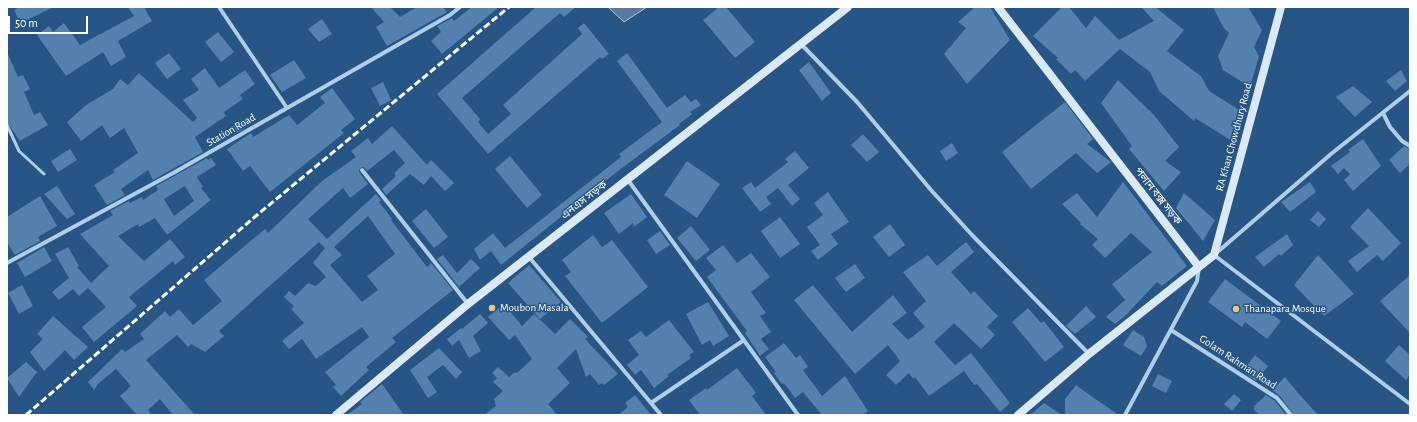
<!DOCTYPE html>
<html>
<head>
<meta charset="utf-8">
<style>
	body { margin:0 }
	#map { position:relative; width:1417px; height:422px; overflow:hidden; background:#275585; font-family:"Alegreya Sans",sans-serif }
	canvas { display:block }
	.frame { position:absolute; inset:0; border:8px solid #fff; pointer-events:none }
	.scale { position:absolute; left:8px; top:16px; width:80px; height:18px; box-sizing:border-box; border:2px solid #fff; border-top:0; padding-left:5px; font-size:12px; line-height:14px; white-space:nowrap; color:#fff; -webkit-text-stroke:3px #275585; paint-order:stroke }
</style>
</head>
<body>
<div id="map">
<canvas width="1417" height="422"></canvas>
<div class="frame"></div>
<div class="scale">50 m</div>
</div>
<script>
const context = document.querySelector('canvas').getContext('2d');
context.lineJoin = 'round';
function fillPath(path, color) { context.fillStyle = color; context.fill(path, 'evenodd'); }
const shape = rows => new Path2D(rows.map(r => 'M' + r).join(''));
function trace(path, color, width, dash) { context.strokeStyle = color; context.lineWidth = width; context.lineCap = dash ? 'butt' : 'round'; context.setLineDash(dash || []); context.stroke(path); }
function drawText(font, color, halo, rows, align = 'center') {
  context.font = font + ' "Alegreya Sans","Noto Sans Bengali",sans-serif'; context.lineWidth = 3; context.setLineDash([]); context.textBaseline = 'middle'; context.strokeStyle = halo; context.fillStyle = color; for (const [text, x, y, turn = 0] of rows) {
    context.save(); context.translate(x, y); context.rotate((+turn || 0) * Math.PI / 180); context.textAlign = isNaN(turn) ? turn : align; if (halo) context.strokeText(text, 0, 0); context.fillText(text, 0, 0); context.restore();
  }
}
const water = shape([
	[608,7,647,7,624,22,608,7]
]);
fillPath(water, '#5b799a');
trace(water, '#a6c8e8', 1);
fillPath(shape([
	[20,7,54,7,20,23,14,10],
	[128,7,144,7,152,21,118,41,126,57,111,66,103,52,66,76,37,35,49,26,53,32,64,23,80,45,134,16],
	[371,7,390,7,400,17,417,7,443,7,447,12,387,46,376,27,384,22],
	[472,7,499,7,442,54,431,41,441,32,437,26,452,18,454,21],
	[536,7,576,7,564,17,560,13,462,98,480,119,478,122,488,134,511,114,503,105,582,34,578,28,584,23,609,54,602,59,600,57,488,154,437,94],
	[719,7,726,7,755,42,735,58,703,20],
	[975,7,990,7,1010,40,967,84,944,54,966,28,958,22],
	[1062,7,1069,7,1086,28,1095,16,1119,40,1154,21,1141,7,1155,7,1184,30,1167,51,1201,76,1209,91,1241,111,1232,141,1195,118,1194,121,1159,91,1150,72,1120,49,1085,81,1075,70,1071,74,1056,59,1058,58,1033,36],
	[1213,7,1248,7,1262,30,1254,47,1259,56,1250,87,1223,70,1218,56,1229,33,1223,27],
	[322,19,332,34,319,42,308,29],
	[218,32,234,52,221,62,205,42],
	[7,52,18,77,23,75,30,89,24,92,34,115,40,112,48,125,20,141,7,122],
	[169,53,181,69,167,79,155,63],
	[627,53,667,108,685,95,691,102,696,99,701,105,690,112,692,114,679,124,680,125,618,171,501,265,491,251,480,260,474,249,493,233,505,248,621,157,619,154,662,122,617,61],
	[294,60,306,78,282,92,270,75],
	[809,62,831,93,822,101,799,70],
	[205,68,219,88,245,70,255,84,240,95,243,99,224,112,226,116,195,137,203,152,153,180,148,170,121,189,125,195,107,205,94,185,115,172,113,170,138,153,124,128,110,138,102,125,81,141,67,122,86,105,113,89,120,79,128,85,139,73,193,122,197,118,183,100,199,90,191,79],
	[1401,70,1407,81,1395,91,1386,81],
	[1118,80,1154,115,1179,147,1165,161,1181,172,1164,191,1129,149,1132,146,1101,103],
	[383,82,391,100,380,106,371,88],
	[1353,86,1372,102,1355,117,1336,97],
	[332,88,355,119,341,130,344,133,270,192,250,166,243,171,227,149,251,133,253,137,289,115,297,125,325,103,320,97],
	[1065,102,1093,139,1087,144,1111,162,1097,173,1076,153,1031,189,1002,152],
	[239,122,244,129,234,134,230,128],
	[392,126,427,165,431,160,454,183,445,191,431,176,424,185,410,174,386,195,382,189,396,176,394,173,405,163,394,150,367,171,364,167,360,168,359,172,368,184,350,198,343,188,308,219,327,239,376,194,381,200,379,202,392,219,391,220,427,267,431,263,453,290,392,338,396,342,366,367,369,370,341,396,333,387,336,385,325,372,369,337,362,327,316,359,302,339,289,349,282,341,304,323,291,309,294,306,284,297,289,291,295,296,308,283,316,286,326,277,313,263,325,248,319,242,219,331,224,336,205,352,191,344,188,347,177,335,146,360,195,415,173,415,160,399,148,410,152,415,137,415,120,396,131,386,116,369,98,384,94,390,88,382,122,349,125,352,144,339,140,334,165,311,170,317,179,309,193,325,222,301,204,280,265,229,268,233,322,181,356,157,351,151,368,138,372,144],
	[368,216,395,254,367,276,378,290,362,302,330,265,342,255,334,247],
	[863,134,879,152,867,162,851,145],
	[1363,139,1381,166,1353,191,1344,180,1350,174,1344,168,1338,174,1331,166,1350,152,1348,150],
	[952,143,958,153,946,161,940,151],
	[1404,146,1410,149,1410,164,1400,173,1389,160],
	[70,149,77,160,58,172,51,161],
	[795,151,809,168,788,185,800,199,792,206,778,188,766,197,771,204,760,212,742,188,751,182,755,188,788,162,785,159],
	[510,156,542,195,527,208,495,169],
	[207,158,208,160,211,158,216,165,197,177,203,187,201,188,211,200,167,235,155,218,139,227,138,224,118,236,144,261,170,239,185,257,175,265,173,261,129,297,137,306,94,342,82,327,106,307,88,288,79,296,73,289,59,300,52,292,69,278,55,254,68,247,79,266,77,267,91,283,109,266,80,234,113,215,110,211,129,201,130,203,142,197,143,200,158,190,156,186],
	[185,186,194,201,174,216,164,199],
	[687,161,720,184,697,218,664,195],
	[1123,182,1187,266,1162,286,1157,282,1126,315,1115,324,1106,317,1125,300,1112,284,1152,252,1131,233,1105,258,1092,245,1098,239,1080,224,1081,223,1062,204,1077,193,1097,217],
	[1310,182,1316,192,1290,212,1281,202],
	[57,186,75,214,67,219,44,194],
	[828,192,849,222,831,234,838,244,818,260,811,251,820,245,807,227,823,215,814,203],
	[1184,193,1215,220,1203,241,1176,208],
	[631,194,647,217,634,227,633,223,619,234,604,213],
	[40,196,57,226,38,237,40,241,15,255,7,242,7,217],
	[1368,208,1401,243,1383,261,1377,255,1357,272,1348,261,1369,246,1350,227],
	[426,209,448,237,434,248,412,221],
	[1318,211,1326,219,1319,227,1310,220],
	[780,217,800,244,780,258,761,231],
	[890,224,905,245,889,257,873,237],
	[691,226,710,250,696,261,677,238],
	[660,231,670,245,656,254,647,240],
	[1287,234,1293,245,1281,256,1279,254,1264,267,1255,257],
	[593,235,602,247,612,240,648,287,602,323,565,276,571,272,562,260],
	[966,242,974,252,951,272,971,294,974,291,998,316,987,327,995,335,981,349,954,323,934,342,955,365,971,353,1010,403,1000,412,977,384,974,385,964,371,929,396,915,377,913,379,909,373,896,385,886,375,900,361,888,345,855,374,794,300,813,285,852,332,893,295,907,313,892,324,908,340,925,327,913,313,926,301,903,272,928,255,937,266],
	[723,245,737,263,751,253,770,277,751,292,766,313,760,316,771,332,761,339,769,349,760,356,745,333,747,331,707,277,716,270,706,258],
	[44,247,52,261,25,277,17,263],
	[443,255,457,273,471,259,480,268,459,287,437,259],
	[1318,255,1354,294,1324,316,1294,285],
	[855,264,865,278,846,292,835,278],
	[529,265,561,302,540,319,508,283],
	[1410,275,1410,333,1380,301],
	[1225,279,1281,321,1267,339,1245,322,1242,327,1208,302],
	[22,285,33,306,19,314,8,293],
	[708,302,729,336,713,346,710,340,702,345,686,314],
	[504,304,522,326,534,314,555,334,570,319,588,337,585,339,618,374,604,385,602,383,599,385,590,374,586,377,576,349,557,368,570,383,548,404,557,415,484,415,496,406,494,399,503,391,493,382,497,378,492,373,498,367,509,377,515,372,517,373,532,359,515,335,509,340,488,317],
	[1086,306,1096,317,1075,334,1066,326],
	[1028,308,1041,323,1044,321,1064,347,1045,362,1012,322],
	[480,314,488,323,473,336,481,351,469,358,459,340,452,346,447,339,461,328,462,329],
	[53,316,88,347,74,360,65,350,44,371,30,352,43,339,37,334],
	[669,320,694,352,689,355,691,358,667,375,669,376,654,388,641,370,635,375,627,365,639,355,628,340,641,331,646,337],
	[1133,330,1144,337,1147,346,1141,356,1123,345],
	[784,343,796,358,800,355,808,367,803,370,822,396,845,376,868,411,862,415,822,415,803,392,795,398,784,383,782,384,774,373,776,372,765,357],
	[1399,345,1410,355,1410,375,1406,380,1385,361],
	[439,348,462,372,456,379,443,365,427,377,437,392,428,398,410,370],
	[1255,355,1268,366,1256,381,1243,371],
	[26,362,37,372,19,397,7,378],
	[737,368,756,393,752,396,766,415,700,415,689,400,706,388,707,390],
	[1158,374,1172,381,1166,393,1152,386],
	[1285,377,1298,393,1318,415,1294,415,1280,396,1272,390],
	[382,384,404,415,347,415,362,404,360,402],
	[1076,385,1091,396,1119,415,1065,415,1065,399],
	[1234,394,1241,400,1232,411,1224,404],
	[635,395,651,415,618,415,628,407,625,403],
	[1266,395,1275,401,1286,415,1260,415,1254,410,1254,406],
	[1044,403,1062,415,1030,415]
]), '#5481ae');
trace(shape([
	[7,125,19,151,44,174]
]), '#b1cde7', 3);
trace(shape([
	[219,7,287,108],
	[801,44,858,103,931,190,972,235,1089,354],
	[1410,91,1331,154,1214,255,1410,404],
	[1383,113,1390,127,1402,141,1410,146],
	[362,170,468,304],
	[628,180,798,415],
	[529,257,661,415],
	[7,263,175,172,450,15,460,7],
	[1171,330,1277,398,1291,415],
	[651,403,744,340],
	[1125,415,1197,281,1199,267]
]), '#b1cde7', 4);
trace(shape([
	[998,7,1199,267],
	[336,415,468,304,848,7],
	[1018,415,1089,354,1214,255,1281,7]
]), '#dbe9f7', 8);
trace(shape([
	[26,415,257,215,509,7]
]), '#fff', 3, [7, 3]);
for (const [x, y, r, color] of [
	[492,308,4,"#f0c777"],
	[1236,309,4,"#f0c777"]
]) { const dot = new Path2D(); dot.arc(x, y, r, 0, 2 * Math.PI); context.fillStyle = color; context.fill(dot); trace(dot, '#275585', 1.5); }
drawText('11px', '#fff', '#275585', [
	["Station Road",231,130,-30],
	["RA Khan Chowdhury Road",1234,137,-75],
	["পলান বক্স সড়ক",1158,196,52],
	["এনএস সড়ক",584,200,-38],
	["Golam Rahman Road",1238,362,33]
]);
drawText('11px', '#fff', '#275585', [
	["Moubon Masala",500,308],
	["Thanapara Mosque",1244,309]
], 'left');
</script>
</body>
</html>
